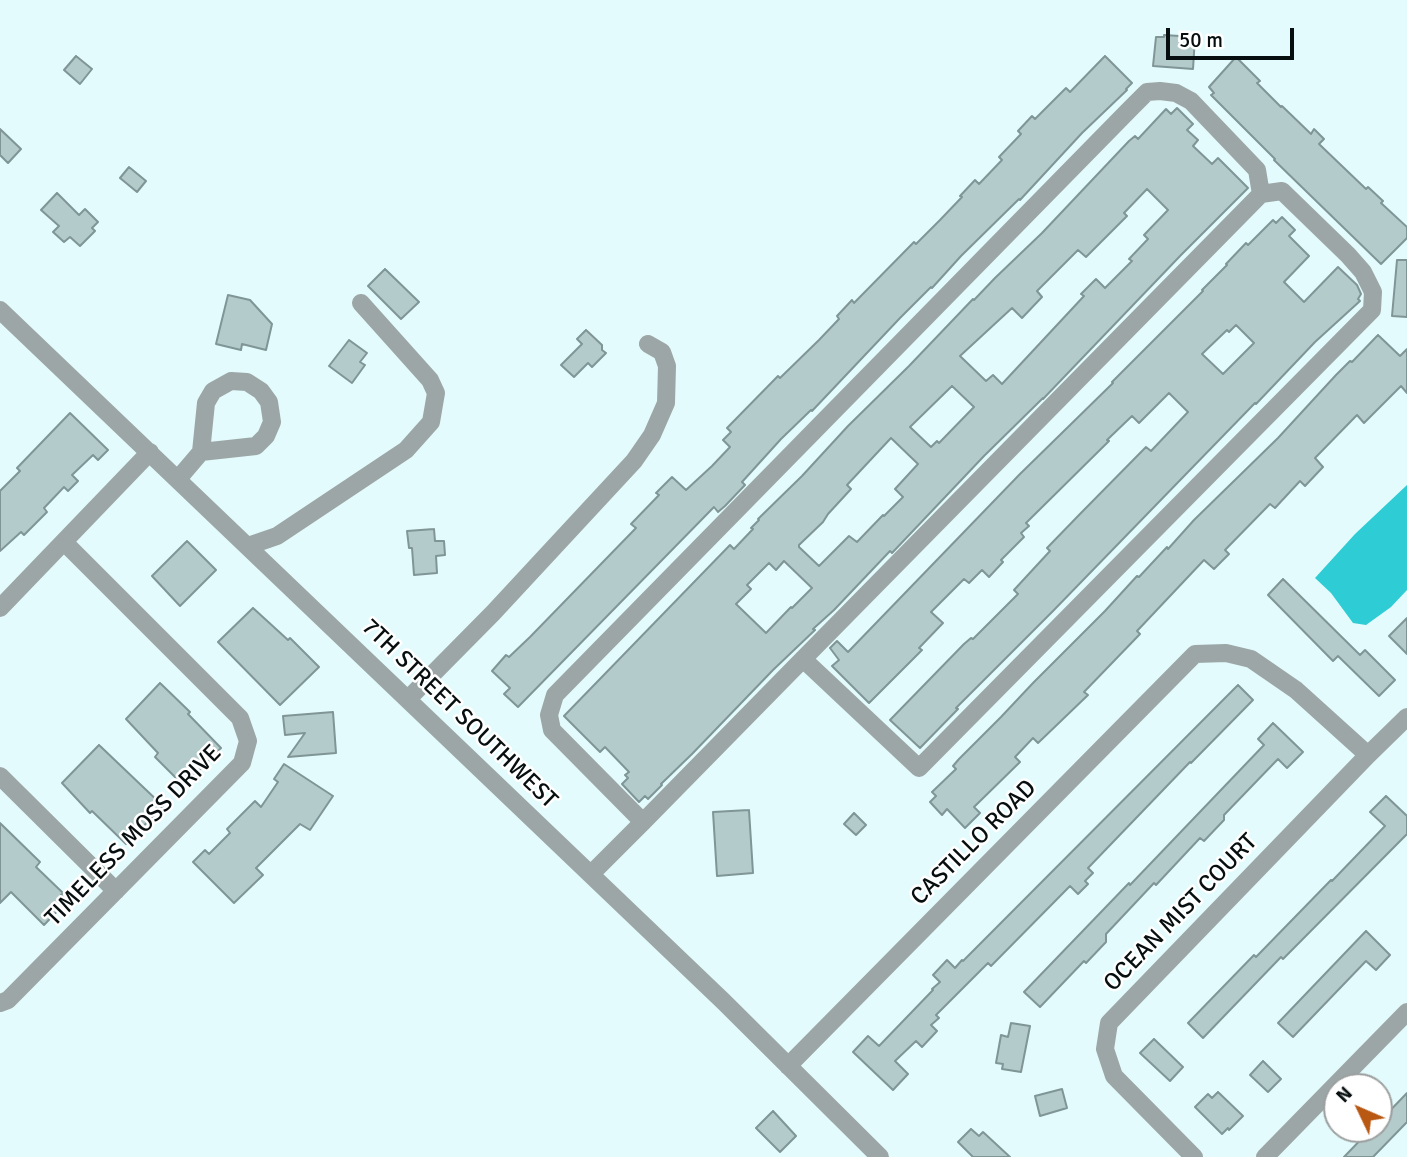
<!DOCTYPE html>
<html>
<head>
<meta charset="utf-8">
<style>
	body { margin:0 }
	#map { position:relative; width:1407px; height:1157px; overflow:hidden; background:#e3fbfc; font-family:Signika,sans-serif }
	canvas { display:block }
	.north { position:absolute; left:1323px; top:1073px; width:70px; height:70px; box-sizing:border-box; background:#fff; border:2px solid #9c9f9f; border-radius:50%; rotate:314deg; font-size:19px; font-weight:700; line-height:28px; text-align:center; color:#070e0f }
	.north::after { content:''; display:block; margin:auto; width:24px; height:32px; background:#b85812; clip-path:polygon(50% 0,100% 100%,50% 72%,0 100%) }
	.scale { position:absolute; left:1166px; top:28px; width:128px; height:32px; box-sizing:border-box; border:4px solid #070e0f; border-top:0; padding-left:9px; font-size:21px; line-height:24px; white-space:nowrap; color:#070e0f; -webkit-text-stroke:5px #fff; paint-order:stroke }
</style>
</head>
<body>
<div id="map">
<canvas width="1407" height="1157"></canvas>
<div class="north">N</div>
<div class="scale">50 m</div>
</div>
<script>
const context = document.querySelector('canvas').getContext('2d');
context.lineJoin = 'round';
function fillPath(path, color) { context.fillStyle = color; context.fill(path, 'evenodd'); }
const shape = rows => new Path2D(rows.map(r => 'M' + r).join(''));
function trace(path, color, width, dash) { context.strokeStyle = color; context.lineWidth = width; context.lineCap = dash ? 'butt' : 'round'; context.setLineDash(dash || []); context.stroke(path); }
function drawText(font, color, halo, rows, align = 'center') {
  context.font = font + ' Signika,sans-serif'; context.lineWidth = 5; context.setLineDash([]); context.textBaseline = 'middle'; context.strokeStyle = halo; context.fillStyle = color; for (const [text, x, y, turn = 0] of rows) {
    context.save(); context.translate(x, y); context.rotate((+turn || 0) * Math.PI / 180); context.textAlign = isNaN(turn) ? turn : align; if (halo) context.strokeText(text, 0, 0); context.fillText(text, 0, 0); context.restore();
  }
}
fillPath(shape([
	[1407,485,1407,590,1391,607,1366,625,1353,623,1331,593,1315,578,1355,534]
]), '#2eccd4');
const building = shape([
	[1164,35,1195,37,1193,69,1153,66,1156,37,1164,37,1164,35],
	[76,56,92,69,80,84,64,70,76,56],
	[1105,56,1132,83,1126,89,1127,90,1082,133,1020,200,1019,199,961,256,932,288,931,287,900,318,812,411,811,410,781,439,742,482,745,485,725,506,718,512,714,507,518,707,504,694,510,688,492,671,506,655,509,657,530,637,636,528,631,524,659,495,656,493,672,477,686,490,712,466,730,447,723,440,731,432,727,428,778,376,780,378,819,340,839,319,837,316,852,300,854,303,914,242,916,244,940,220,962,197,960,196,975,180,979,184,1002,160,999,157,1021,134,1018,131,1032,116,1035,119,1066,88,1070,92,1105,56],
	[1236,57,1260,81,1257,83,1281,107,1282,106,1311,134,1314,129,1324,139,1319,144,1366,189,1368,187,1383,201,1381,203,1407,227,1407,238,1381,264,1274,160,1275,159,1211,95,1214,93,1209,87,1236,57],
	[1177,108,1193,124,1187,130,1198,140,1193,146,1212,164,1218,158,1248,188,1181,255,1043,399,1043,398,984,456,892,553,890,551,834,610,813,629,815,630,773,670,692,754,661,784,662,785,648,799,645,796,639,802,622,784,628,778,625,775,629,772,605,747,600,752,564,716,730,545,734,549,753,529,751,528,759,520,758,519,802,476,848,426,909,366,973,299,974,300,995,278,1042,233,1129,141,1135,136,1138,139,1166,109,1171,114,1177,108],
	[1147,189,1168,210,1144,235,1148,239,1129,259,1132,261,1105,288,1096,279,1081,294,1084,296,1002,384,993,375,986,381,960,356,1012,308,1022,318,1042,297,1037,291,1078,250,1086,257,1127,216,1124,213,1147,189],
	[952,386,974,407,939,443,937,441,931,447,910,427,952,386],
	[891,438,918,464,895,489,903,497,884,516,883,515,857,542,849,536,819,566,799,547,799,545,823,522,828,514,851,489,847,485,891,438],
	[784,561,812,588,792,608,791,607,766,633,736,604,751,589,747,585,769,563,776,570,784,561],
	[0,129,21,149,8,163,0,155,0,129],
	[129,167,146,181,137,192,120,178,129,167],
	[57,193,79,215,85,209,98,222,92,228,95,231,80,246,70,237,64,242,53,232,59,226,41,210,57,193],
	[1282,217,1295,230,1289,236,1309,256,1284,282,1304,302,1338,267,1357,285,1361,294,1358,299,1360,301,1315,342,1256,404,1255,403,1053,611,956,708,958,709,920,748,890,720,964,644,971,638,973,639,1018,594,1014,590,1050,551,1047,548,1079,515,1146,447,1151,451,1188,412,1169,393,1139,423,1132,416,1107,440,1109,441,1026,523,1029,526,1021,533,1024,537,1001,560,1003,562,989,577,982,570,969,583,964,579,931,612,943,623,919,648,922,650,869,703,832,666,839,660,830,648,837,641,848,652,1020,474,1113,383,1112,382,1203,291,1202,290,1227,265,1226,264,1246,243,1248,245,1273,220,1276,223,1282,217],
	[1236,325,1254,343,1223,374,1202,354,1227,330,1229,332,1236,325],
	[1397,260,1407,260,1407,317,1392,316,1397,260],
	[385,269,419,302,401,319,368,286,385,269],
	[228,295,250,300,272,324,266,350,242,344,241,350,216,344,228,295],
	[586,330,602,345,602,350,606,353,592,367,588,363,574,377,561,365,582,344,577,339,586,330],
	[1378,335,1400,356,1407,349,1407,393,1401,386,1364,423,1357,415,1315,458,1323,467,1305,486,1300,481,1275,508,1270,504,1225,550,1229,554,1214,569,1204,560,1137,631,1140,634,1084,692,1088,695,1038,743,1033,738,1015,757,1020,762,974,807,980,813,965,828,947,809,942,815,930,802,936,796,932,792,956,769,953,766,959,759,1001,717,1033,683,1105,611,1137,576,1139,577,1167,547,1168,549,1194,520,1278,438,1336,375,1350,361,1352,362,1378,335],
	[349,340,367,353,360,362,365,365,352,383,329,366,349,340],
	[70,413,108,450,98,460,93,455,72,475,78,481,68,491,64,487,44,508,47,512,24,535,21,532,0,551,0,491,20,471,17,468,70,413],
	[434,529,435,541,444,541,445,555,436,556,437,573,414,575,412,548,409,548,407,531,434,529],
	[187,541,216,570,180,606,152,576,187,541],
	[1283,579,1360,655,1365,650,1395,680,1379,696,1338,656,1333,661,1268,595,1283,579],
	[253,608,288,640,290,638,319,667,280,705,218,642,253,608],
	[1407,618,1407,654,1389,636,1407,618],
	[160,683,190,712,188,714,221,748,184,786,155,757,158,753,126,719,160,683],
	[1238,685,1253,700,1191,763,1190,762,1088,868,1093,873,1085,881,1088,884,1078,894,1070,886,991,966,988,963,936,1015,939,1018,931,1025,937,1031,922,1047,916,1041,895,1061,908,1074,893,1090,853,1052,868,1036,879,1046,933,990,932,989,940,982,933,975,947,960,955,968,962,960,963,961,1238,685],
	[333,712,336,753,288,757,305,733,285,735,283,716,333,712],
	[1273,723,1303,752,1287,768,1278,759,1224,815,1224,820,1204,841,1200,838,1156,885,1154,883,1106,934,1106,942,1086,963,1084,961,1040,1007,1024,992,1129,883,1130,885,1264,745,1258,739,1273,723],
	[99,745,163,806,126,844,92,811,90,813,62,783,99,745],
	[284,764,333,796,310,830,300,824,256,868,263,875,234,903,193,862,205,850,209,854,230,833,227,829,255,801,261,807,278,782,274,779,284,764],
	[1386,796,1407,816,1407,834,1283,959,1281,957,1203,1038,1188,1023,1254,955,1256,957,1331,880,1332,881,1385,826,1370,812,1386,796],
	[749,810,753,873,717,876,713,812,749,810],
	[854,813,866,825,856,835,844,824,854,813],
	[0,823,40,862,36,867,63,893,61,895,67,901,44,925,11,892,0,903,0,823],
	[1366,931,1390,955,1376,970,1366,961,1293,1037,1278,1023,1366,931],
	[1011,1023,1030,1026,1021,1072,1002,1069,1003,1064,996,1063,1001,1035,1008,1037,1011,1023],
	[1154,1039,1183,1067,1170,1081,1140,1053,1154,1039],
	[1263,1061,1281,1079,1268,1092,1250,1075,1263,1061],
	[1062,1089,1067,1108,1040,1116,1035,1096,1062,1089],
	[1218,1092,1243,1116,1229,1130,1228,1128,1222,1134,1195,1107,1208,1094,1212,1098,1218,1092],
	[1407,1093,1407,1122,1373,1157,1344,1157,1371,1129,1379,1129,1379,1122,1407,1093],
	[773,1111,796,1136,780,1152,756,1128,773,1111],
	[971,1129,979,1136,983,1132,1010,1157,973,1157,958,1142,971,1129]
]);
fillPath(building, '#b4cbcc');
trace(building, '#7f9596', 2);
trace(shape([
	[0,310,723,1001,880,1157],
	[178,479,201,452,206,403,213,391,231,381,247,382,261,391,269,402,272,422,266,436,256,446,201,452],
	[248,546,277,536,406,450,431,422,436,393,430,380,361,303],
	[0,608,150,452],
	[408,699,493,613,634,461,652,435,666,403,667,366,662,352,648,344],
	[0,776,116,891],
	[643,822,552,730,549,715,555,695,1130,109,1147,92,1160,91,1176,93,1191,101,1257,170,1261,194],
	[591,874,643,822,803,659,1261,194,1282,191,1348,255,1363,272,1373,292,1372,310,919,768,803,659],
	[0,1003,8,1000,242,763,248,741,240,718,64,542],
	[788,1066,1195,654,1226,653,1251,659,1296,690,1368,755],
	[1194,1157,1114,1076,1105,1049,1109,1023,1368,755,1407,717],
	[1265,1157,1407,1012]
]), '#9ca6a6', 18);
drawText('24px', '#070e0f', '#fff', [
	["7TH STREET SOUTHWEST",459,714,44],
	["TIMELESS MOSS DRIVE",134,836,-46],
	["CASTILLO ROAD",974,843,-45],
	["OCEAN MIST COURT",1181,913,-46]
]);
</script>
</body>
</html>
